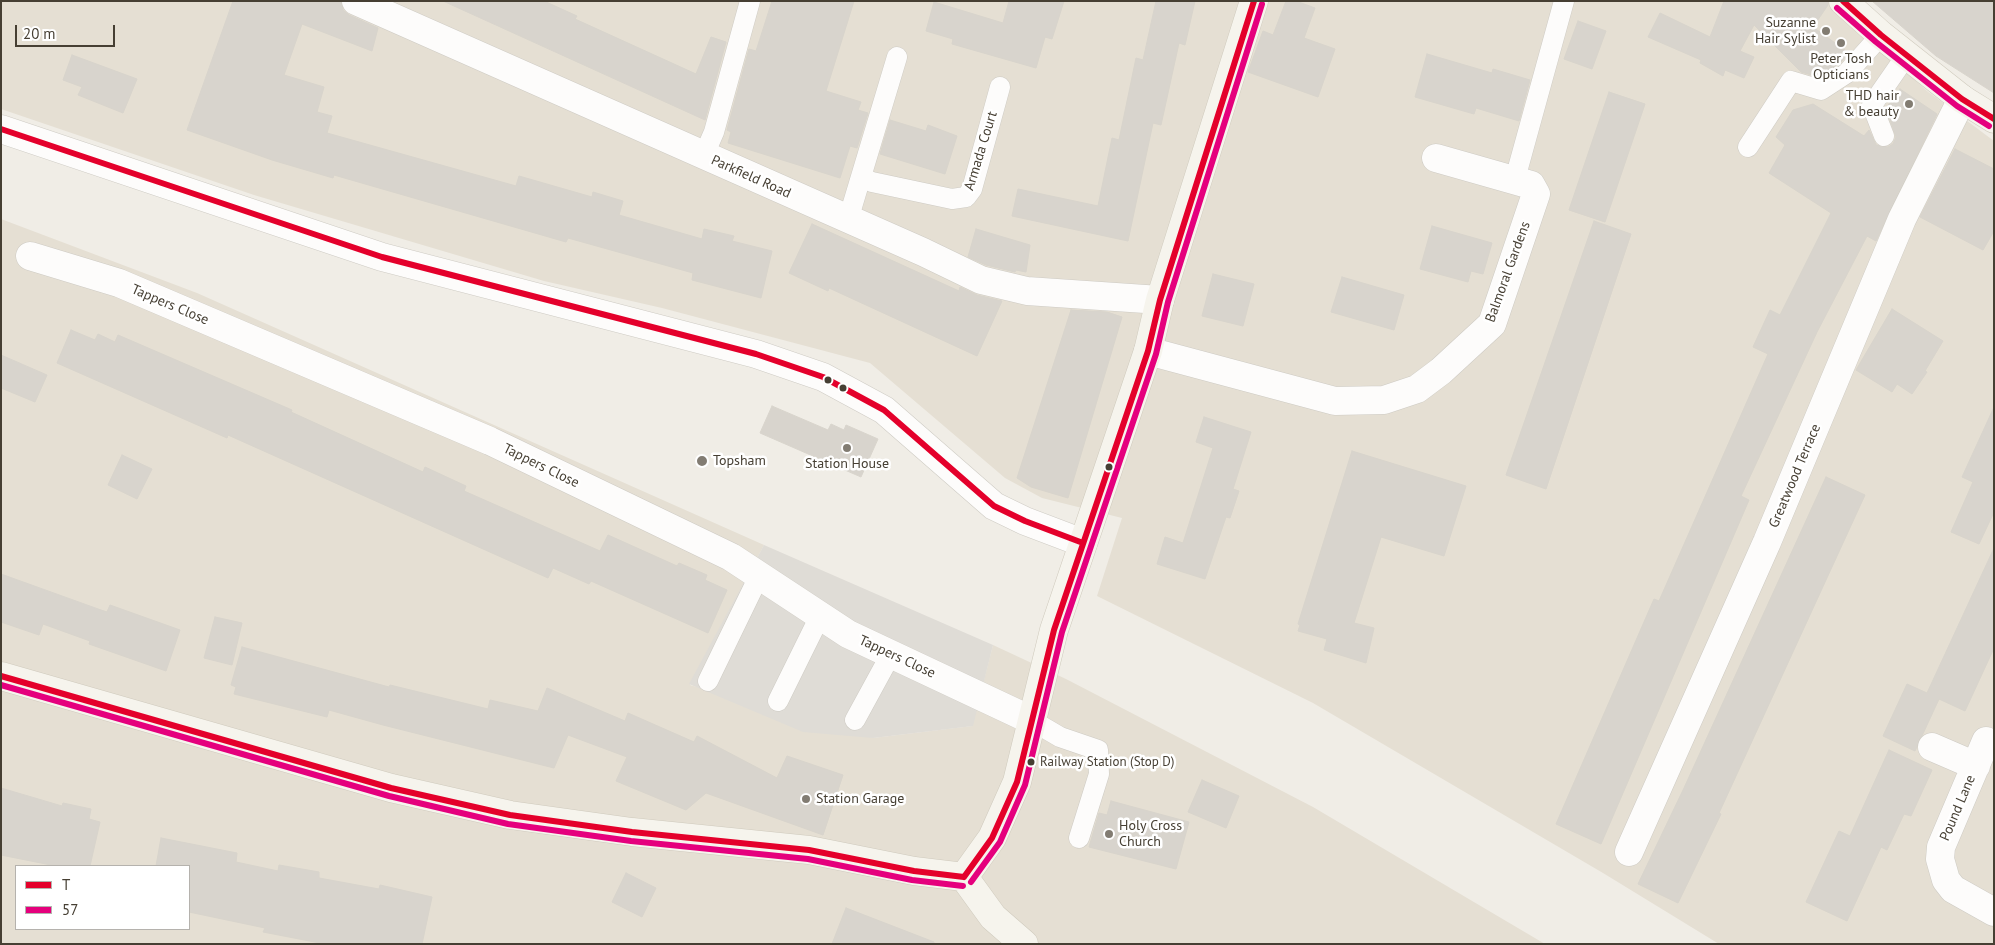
<!DOCTYPE html>
<html>
<head>
<meta charset="utf-8">
<style>
	body { margin:0 }
	#map { position:relative; width:1995px; height:945px; overflow:hidden; background:#f0ede6; font-family:"PT Sans",sans-serif }
	canvas { display:block }
	.frame { position:absolute; inset:0; border:2px solid #463f33; pointer-events:none }
	.legend { position:absolute; left:15px; top:865px; width:175px; height:65px; box-sizing:border-box; background:#fff; border:1px solid #b5b2ad; margin:0; padding:6px 9px; list-style:none; font-size:15px; color:#463f33 }
	.legend li { display:flex; align-items:center; gap:10px; height:25px }
	.legend b { width:25px; border:1px solid #b5b2ad }
	.scale { position:absolute; left:15px; top:25px; width:100px; height:22px; box-sizing:border-box; border:2px solid #463f33; border-top:0; padding-left:6px; font-size:15px; line-height:18px; white-space:nowrap; color:#463f33; -webkit-text-stroke:4px #fff; paint-order:stroke }
</style>
</head>
<body>
<div id="map">
<canvas width="1995" height="945"></canvas>
<div class="frame"></div>
<ul class="legend">
<li><b style="height:6px;background:#e4002b"></b>T</li>
<li><b style="height:6px;background:#e5007d"></b>57</li>
</ul>
<div class="scale">20 m</div>
</div>
<script>
const context = document.querySelector('canvas').getContext('2d');
context.lineJoin = 'round';
function fillPath(path, color) { context.fillStyle = color; context.fill(path, 'evenodd'); }
const shape = rows => new Path2D(rows.map(r => 'M' + r).join(''));
function trace(path, color, width, dash) { context.strokeStyle = color; context.lineWidth = width; context.lineCap = dash ? 'butt' : 'round'; context.setLineDash(dash || []); context.stroke(path); }
function drawText(font, color, halo, rows, align = 'center') {
  context.font = font + ' "PT Sans",sans-serif'; context.lineWidth = 5; context.setLineDash([]); context.textBaseline = 'middle'; context.strokeStyle = halo; context.fillStyle = color; for (const [text, x, y, turn = 0] of rows) {
    context.save(); context.translate(x, y); context.rotate((+turn || 0) * Math.PI / 180); context.textAlign = isNaN(turn) ? turn : align; if (halo) context.strokeText(text, 0, 0); context.fillText(text, 0, 0); context.restore();
  }
}
fillPath(shape([
	[1,1,1827,1,1927,91,1994,141,1994,944,1719,944,1603,873,1313,703,1097,596,1122,518,1042,498,1005,478,870,363,662,308,544,281,254,195,1,109],
	[1,219,197,293,764,545,690,685,873,738,972,726,993,645,1066,679,1313,807,1545,944,1,944],
	[16,866,189,866,189,929,16,929]
]), '#e5dfd3');
fillPath(shape([
	[764,545,993,645,973,726,873,738,803,732,689,684]
]), '#dfdcd6');
const building = shape([
	[233,1,341,1,343,10,349,15,378,28,372,51,302,24,284,75,324,87,317,112,332,116,327,133,516,186,519,176,592,197,593,192,623,201,619,215,702,239,704,229,734,236,732,241,772,251,761,298,692,280,693,273,568,238,566,242,334,175,333,178,272,160,187,130,233,1],
	[443,1,544,1,577,16,575,19,696,74,711,37,726,42,705,120,443,1],
	[772,1,854,1,826,91,861,102,858,110,868,113,857,148,850,146,840,178,728,143,731,132,727,130,749,49,756,51,772,1],
	[1009,1,1064,1,1052,39,1045,37,1036,68,952,44,953,39,926,31,934,2,1003,23,1009,1],
	[1156,1,1195,1,1185,45,1179,43,1161,125,1153,123,1128,241,1012,216,1018,189,1098,206,1112,138,1119,140,1136,58,1143,60,1156,1],
	[1286,1,1296,1,1315,8,1304,38,1335,49,1318,97,1248,72,1263,31,1273,35,1286,1],
	[1724,1,1828,1,1828,5,1813,27,1849,53,1839,64,1819,77,1801,72,1754,25,1740,51,1754,57,1744,78,1725,70,1723,76,1700,63,1701,60,1648,37,1660,13,1710,37,1724,1],
	[1872,1,1994,1,1994,93,1936,56,1872,1],
	[1578,21,1606,31,1592,69,1564,59,1578,21],
	[1427,54,1492,73,1493,69,1530,80,1519,121,1476,108,1474,114,1415,97,1427,54],
	[72,55,137,79,123,113,78,95,82,87,63,80,72,55],
	[1900,89,1937,114,1876,241,1867,236,1817,332,1741,496,1749,500,1601,844,1556,824,1654,599,1659,601,1768,354,1753,347,1770,310,1780,315,1831,213,1769,173,1785,145,1776,137,1793,110,1813,104,1864,136,1869,130,1876,145,1888,147,1893,144,1896,137,1886,108,1900,89],
	[1609,92,1645,104,1605,222,1569,210,1609,92],
	[890,120,926,131,928,125,957,136,945,174,880,154,890,120],
	[1955,149,1994,169,1994,231,1983,250,1920,217,1955,149],
	[1594,221,1631,234,1546,489,1506,475,1594,221],
	[812,224,959,291,960,287,977,295,1002,301,977,356,829,288,828,291,789,273,812,224],
	[1432,226,1492,243,1483,274,1471,271,1468,282,1420,269,1432,226],
	[976,229,1030,245,1026,272,1016,270,1015,272,986,265,968,257,976,229],
	[1213,274,1254,284,1243,326,1202,316,1213,274],
	[1342,277,1404,295,1394,330,1331,312,1342,277],
	[1892,309,1943,341,1925,371,1927,372,1912,394,1897,384,1892,392,1856,370,1892,309],
	[1071,310,1107,312,1122,317,1068,498,1031,487,1017,478,1071,310],
	[71,330,95,340,98,334,115,342,118,335,292,410,291,412,423,472,425,467,466,486,464,491,600,551,608,535,677,566,679,563,707,575,705,580,727,590,708,633,591,581,589,584,553,568,548,578,228,435,227,438,57,363,71,330],
	[1,355,47,375,35,402,1,388,1,355],
	[772,406,828,430,831,424,844,430,846,425,878,439,861,477,760,433,772,406],
	[1994,407,1994,512,1979,544,1951,532,1973,482,1962,477,1994,407],
	[1204,417,1251,432,1233,489,1239,491,1230,518,1226,517,1205,579,1157,564,1165,537,1183,543,1213,448,1196,442,1204,417],
	[1352,451,1466,486,1444,556,1381,537,1354,623,1374,628,1366,663,1324,650,1327,639,1298,631,1300,625,1298,624,1352,451],
	[122,455,152,469,137,499,108,485,122,455],
	[1826,477,1865,495,1719,813,1721,814,1678,903,1638,884,1684,788,1826,477],
	[1994,548,1994,648,1965,711,1939,699,1915,751,1883,736,1907,684,1927,693,1994,548],
	[1,574,101,610,107,612,110,605,180,630,166,671,89,644,90,641,43,624,39,635,1,622,1,574],
	[215,617,242,623,232,665,204,658,215,617],
	[242,647,389,687,390,685,488,709,490,700,538,711,547,688,625,721,628,713,694,742,697,736,777,778,787,756,843,775,823,835,706,793,686,810,616,781,627,757,568,735,554,768,383,725,329,710,327,717,234,694,236,687,231,685,242,647],
	[1889,750,1932,770,1911,816,1904,814,1887,850,1881,847,1847,921,1806,902,1839,831,1850,836,1889,750],
	[1202,780,1239,796,1226,828,1188,812,1202,780],
	[1,788,62,806,63,803,91,809,89,819,100,822,90,866,56,866,1,855,1,788],
	[1111,801,1189,822,1176,869,1089,847,1099,813,1107,815,1111,801],
	[161,838,237,853,236,862,278,871,279,865,319,872,319,878,379,889,380,885,432,897,422,944,325,944,263,932,265,928,189,912,189,866,156,866,161,838],
	[626,873,656,888,642,917,612,902,626,873],
	[846,908,934,942,934,944,832,944,846,908]
]);
fillPath(building, '#d8d4cd');
trace(building, '#d8d4cc', 1);
const lane = shape([
	[1884,136,1872,105,1906,56],
	[1748,147,1791,81,1821,90,1847,73,1881,35],
	[704,155,714,132,750,1],
	[861,177,872,182,952,199,966,197,972,189,1000,87],
	[1515,179,1564,1],
	[848,220,897,57],
	[708,681,759,576],
	[778,701,820,616],
	[855,720,891,654],
	[1031,720,1060,737,1098,750,1099,774,1079,838]
]);
const street = shape([
	[356,1,923,252,981,280,1027,291,1160,300],
	[1,129,382,257,756,354,823,377,884,410,994,506,1025,521,1083,543],
	[30,256,119,283,490,441,731,557,848,634,1031,720],
	[1148,351,1335,401,1384,400,1417,389,1441,371,1492,324,1536,194,1531,185,1436,158],
	[1986,741,1941,847,1940,859,1946,880,1953,889,1994,912],
	[1932,747,1976,766],
	[1629,852,1767,542,1902,219,1962,99]
]);
const secondary = shape([
	[1843,1,1881,35,1962,99,1994,119],
	[1,676,391,788,510,815,632,832,809,850,914,871,964,877,993,917,1024,944],
	[964,877,992,838,1017,782,1054,630,1148,351,1160,300,1254,1]
]);
trace(lane, '#cecbc4', 21);
trace(street, '#cecbc4', 29);
trace(secondary, '#cfcabd', 29);
trace(lane, '#fdfcfb', 20);
trace(street, '#fdfcfb', 28);
trace(secondary, '#f6f4ed', 28);
trace(shape([
	[1843,1,1881,35,1962,99,1994,119],
	[1,129,382,257,756,354,823,377,884,410,994,506,1025,521,1083,543],
	[1,676,391,788,510,815,632,832,809,850,914,871,964,877],
	[964,877,992,838,1017,782,1054,630,1148,351,1160,300,1254,1]
]), '#e4002b', 6);
trace(shape([
	[1837,8,1876,42,1957,106,1989,126],
	[1,685,389,796,508,824,631,841,808,859,912,880,963,886],
	[971,882,1000,842,1025,785,1062,632,1156,354,1168,302,1262,4]
]), '#e5007d', 6);
for (const [x, y, r, color] of [
	[1826,31,5,"#827c72"],
	[1841,43,5,"#827c72"],
	[1909,104,5,"#827c72"],
	[828,380,4.5,"#463f33"],
	[843,388,4.5,"#463f33"],
	[847,448,5,"#827c72"],
	[702,461,6,"#827c72"],
	[1109,467,4.5,"#463f33"],
	[1031,762,4.5,"#463f33"],
	[806,799,5,"#827c72"],
	[1109,834,5,"#827c72"]
]) { const dot = new Path2D(); dot.arc(x, y, r, 0, 2 * Math.PI); context.fillStyle = color; context.fill(dot); trace(dot, '#fff', 2); }
drawText('13px', '#463f33', '#fff', [
	["Railway Station (Stop D)",1040,762]
], 'left');
drawText('14px', '#463f33', '#fff', [
	["Suzanne",1816,23,"right"],
	["Hair Sylist",1816,39,"right"],
	["Peter Tosh",1841,59,"center"],
	["Opticians",1841,75,"center"],
	["THD hair",1899,96,"right"],
	["& beauty",1899,112,"right"],
	["Topsham",713,461],
	["Station House",847,464,"center"],
	["Station Garage",816,799],
	["Holy Cross",1119,826],
	["Church",1119,842]
], 'left');
drawText('14px', '#463f33', '#fff', [
	["Armada Court",981,151,-73],
	["Parkfield Road",751,177,24],
	["Balmoral Gardens",1508,272,-70],
	["Tappers Close",170,305,23],
	["Tappers Close",541,466,26],
	["Greatwood Terrace",1795,476,-67],
	["Tappers Close",897,657,25],
	["Pound Lane",1958,808,-67]
]);
</script>
</body>
</html>
